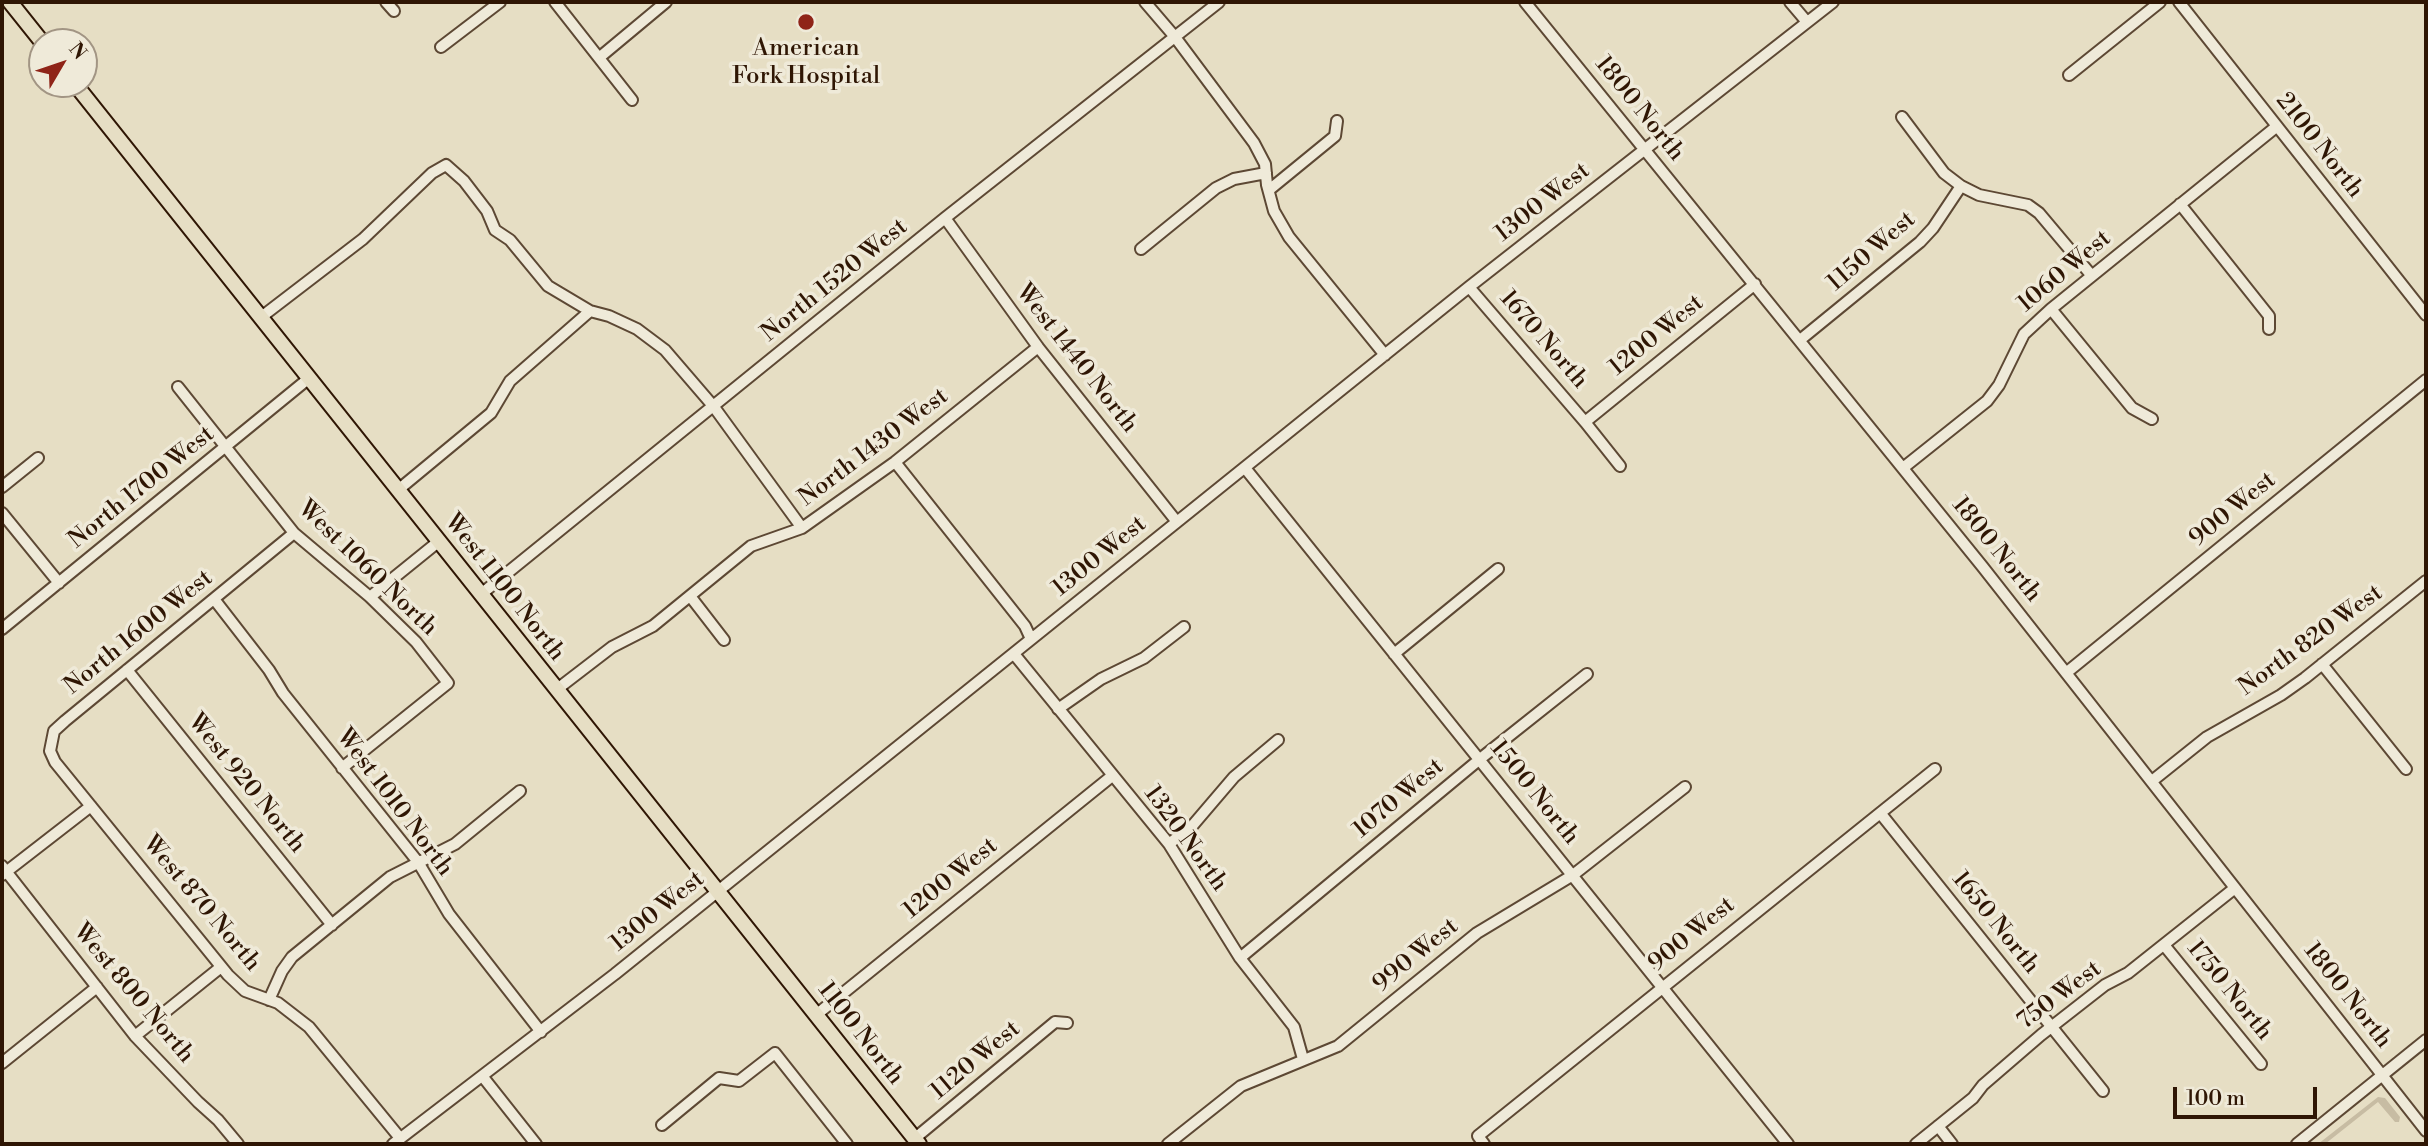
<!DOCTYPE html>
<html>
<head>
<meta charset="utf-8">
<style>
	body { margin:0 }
	#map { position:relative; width:2428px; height:1146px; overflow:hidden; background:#e6dec4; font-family:"Libre Bodoni",serif }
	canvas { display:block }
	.frame { position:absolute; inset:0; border:4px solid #2f1604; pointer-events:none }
	.north { position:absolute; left:28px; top:28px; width:70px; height:70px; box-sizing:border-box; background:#efead9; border:2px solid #a29584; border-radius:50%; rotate:51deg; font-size:19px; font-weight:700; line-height:28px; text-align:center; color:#2f1604 }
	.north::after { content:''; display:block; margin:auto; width:24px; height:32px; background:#8f2418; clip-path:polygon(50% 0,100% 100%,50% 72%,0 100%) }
	.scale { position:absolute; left:2173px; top:1087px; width:144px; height:32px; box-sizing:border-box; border:4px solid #2f1604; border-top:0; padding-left:9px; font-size:21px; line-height:24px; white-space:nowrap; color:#2f1604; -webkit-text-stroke:5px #efead9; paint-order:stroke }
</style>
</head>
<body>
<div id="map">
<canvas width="2428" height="1146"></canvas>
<div class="frame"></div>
<div class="north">N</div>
<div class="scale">100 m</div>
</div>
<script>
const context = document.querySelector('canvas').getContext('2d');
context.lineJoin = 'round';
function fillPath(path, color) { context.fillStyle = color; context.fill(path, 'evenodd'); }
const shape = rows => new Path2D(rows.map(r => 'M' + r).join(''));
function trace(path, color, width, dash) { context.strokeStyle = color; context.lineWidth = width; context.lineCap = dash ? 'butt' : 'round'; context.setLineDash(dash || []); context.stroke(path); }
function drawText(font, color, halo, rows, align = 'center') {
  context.font = font + ' "Libre Bodoni",serif'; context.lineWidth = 7; context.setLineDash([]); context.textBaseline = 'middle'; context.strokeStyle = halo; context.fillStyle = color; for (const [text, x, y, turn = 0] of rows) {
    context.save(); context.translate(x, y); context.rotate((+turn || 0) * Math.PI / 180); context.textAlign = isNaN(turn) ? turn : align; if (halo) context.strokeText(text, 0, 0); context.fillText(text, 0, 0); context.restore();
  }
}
fillPath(shape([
	[2378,1097,2385,1098,2400,1117,2399,1122,2395,1122,2378,1102,2325,1144,2318,1144]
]), '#c7bca3');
const minor = shape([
	[386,2,394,11],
	[555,2,632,100],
	[1145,2,1175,37,1254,143,1265,164,1267,185,1274,211,1289,237,1385,355],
	[1525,2,1982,566,2426,1131],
	[1790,2,1807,22],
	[2179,2,2426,315],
	[441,47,500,2],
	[600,57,666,2],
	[2069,75,2160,2],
	[1902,117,1944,173,1961,186,1979,195,2028,205,2039,213,2092,276],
	[1269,190,1335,136,1337,121],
	[2180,204,2269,316,2269,329],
	[945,218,1038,347,1177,522],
	[1141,249,1216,188,1234,179,1266,173],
	[1469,287,1585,422,1620,466],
	[2051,309,2132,408,2152,419],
	[260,318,363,239,432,173,446,165,464,181,487,211,495,230,510,240,548,286,590,311,609,316,637,329,665,350,714,407,802,528],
	[1800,340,1920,242,1933,228,1961,186],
	[178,387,294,533,370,597,416,642,448,683,342,768],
	[1585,422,1755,284],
	[895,462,1025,626,1031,639],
	[1245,468,1788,1144],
	[1903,468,1987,401,1999,385,2024,334,2051,309,2276,127],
	[2,487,38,458],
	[398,490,491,413,510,381,590,311],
	[2,513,59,583],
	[294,533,65,721,54,731,50,751,55,762,228,975,245,991,278,1003,309,1027,400,1138],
	[480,595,945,218,1219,2],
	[690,596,724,640],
	[370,597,438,542],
	[214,599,269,670,283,693,418,862,449,914,541,1032],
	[2,629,308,379],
	[1014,654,1169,844,1240,958,1294,1027,1303,1059],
	[1394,654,1498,569],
	[2322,664,2406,769],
	[127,670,332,925],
	[2066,673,2426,380],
	[556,690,612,647,653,626,751,546,802,528,895,462,1038,347],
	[1058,709,1101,679,1144,658,1184,627],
	[2152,781,2207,737,2281,695,2305,678,2426,581],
	[1881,814,2103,1091],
	[1169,844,1193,825,1234,777,1278,740],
	[2,866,135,1036,198,1102,218,1120,238,1144],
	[2,875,91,806],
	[2164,945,2261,1064],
	[1240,958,1480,759,1587,674],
	[269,1000,282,971,292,957,390,877,455,844,520,791],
	[816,1015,1112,776],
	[135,1036,221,967],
	[2,1063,97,987],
	[483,1077,536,1144],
	[662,1125,719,1078,739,1081,775,1053,847,1144],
	[1938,1126,1952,1144],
	[914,1139,1055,1022,1067,1023],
	[393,1144,615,974,1469,287,1833,2],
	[1168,1144,1241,1086,1338,1046,1477,933,1573,875,1685,787],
	[1484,1144,1478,1136,1935,769],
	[1916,1144,1973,1098,1983,1085,2041,1035,2105,985,2128,973,2235,888],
	[2297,1144,2426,1040]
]);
const major = shape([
	[10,2,42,42],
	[75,84,919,1144]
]);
trace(minor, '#5d4834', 14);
trace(major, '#2f1604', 18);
trace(minor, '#efead9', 10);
trace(major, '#e6dec4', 14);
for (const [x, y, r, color] of [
	[806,22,9,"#8f2418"]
]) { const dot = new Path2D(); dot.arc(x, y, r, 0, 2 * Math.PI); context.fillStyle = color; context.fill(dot); trace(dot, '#efead9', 2.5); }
drawText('24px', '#2f1604', '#efead9', [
	["American",806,49],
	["Fork Hospital",806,77]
]);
drawText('24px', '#2f1604', '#efead9', [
	["1800 North",1639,109,51],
	["2100 North",2319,146,52],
	["1300 West",1543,203,-38],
	["1150 West",1872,252,-41],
	["1060 West",2065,272,-40],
	["North 1520 West",835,281,-39],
	["1200 West",1657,336,-39],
	["1670 North",1543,340,49],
	["West 1440 North",1076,359,52],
	["North 1430 West",874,448,-37],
	["North 1700 West",142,488,-39],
	["900 West",2233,510,-39],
	["1800 North",1996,550,51],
	["1300 West",1100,557,-39],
	["West 1060 North",367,569,44],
	["West 1100 North",504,588,52],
	["North 1600 West",139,633,-39],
	["North 820 West",2311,641,-36],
	["West 920 North",246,784,51],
	["1500 North",1534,793,51],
	["1070 West",1399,799,-40],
	["West 1010 North",394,803,53],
	["1320 North",1185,839,54],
	["1200 West",951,879,-39],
	["West 870 North",201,904,50],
	["1300 West",658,912,-39],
	["1650 North",1995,923,51],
	["900 West",1692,935,-39],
	["990 West",1416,956,-39],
	["1750 North",2229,991,51],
	["West 800 North",133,994,50],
	["750 West",2060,996,-37],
	["1800 North",2347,996,52],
	["1100 North",860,1034,52],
	["1120 West",976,1061,-40]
]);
</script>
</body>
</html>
